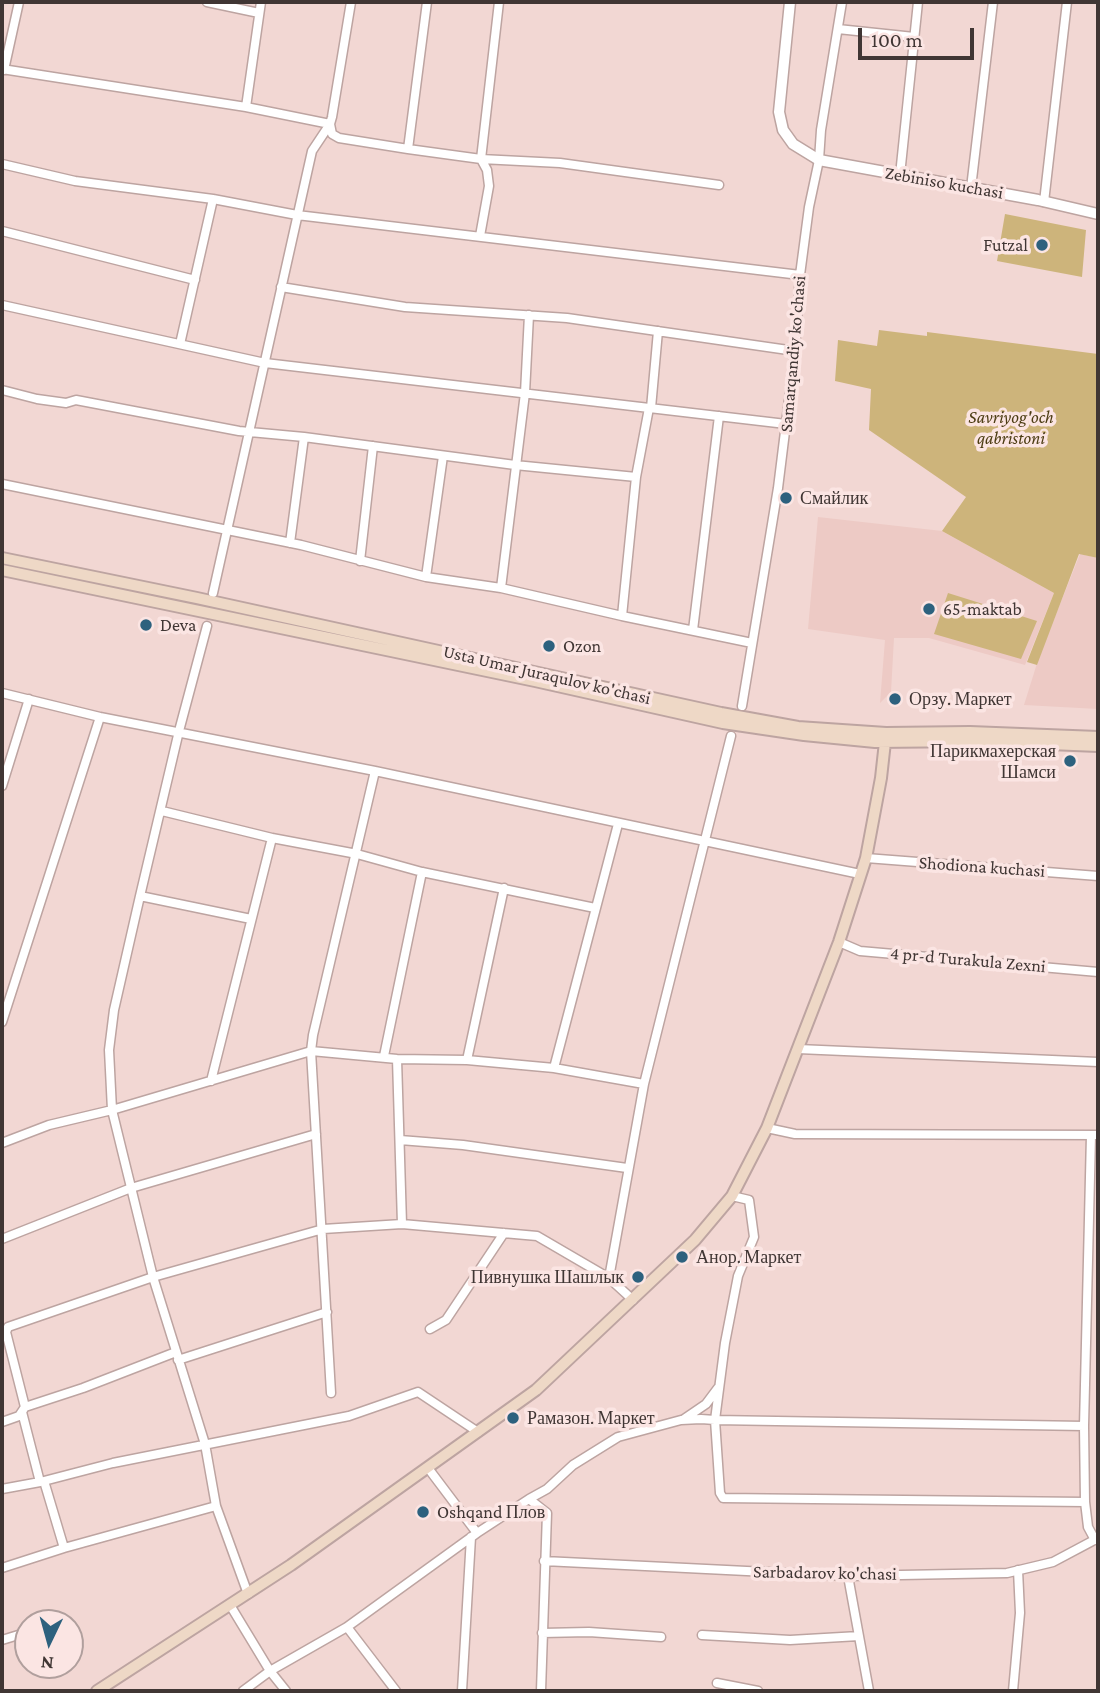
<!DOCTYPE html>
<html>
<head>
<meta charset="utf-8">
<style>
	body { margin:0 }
	#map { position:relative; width:1100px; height:1693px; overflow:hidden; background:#f2d7d3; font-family:"Crimson Pro",serif }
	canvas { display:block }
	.frame { position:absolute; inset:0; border:4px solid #403634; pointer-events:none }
	.north { position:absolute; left:14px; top:1609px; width:70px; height:70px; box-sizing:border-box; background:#fbe5e3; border:2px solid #b09f9d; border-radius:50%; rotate:185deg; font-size:19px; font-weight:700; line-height:28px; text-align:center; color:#403634 }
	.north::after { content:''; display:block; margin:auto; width:24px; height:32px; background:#2d617e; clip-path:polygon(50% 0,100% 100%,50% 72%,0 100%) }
	.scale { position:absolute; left:858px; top:28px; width:116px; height:32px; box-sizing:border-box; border:4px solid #403634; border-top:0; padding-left:9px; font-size:21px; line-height:24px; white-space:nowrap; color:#403634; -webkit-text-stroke:5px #fbe5e3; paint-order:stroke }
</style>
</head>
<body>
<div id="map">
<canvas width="1100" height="1693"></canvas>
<div class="frame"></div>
<div class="north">N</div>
<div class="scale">100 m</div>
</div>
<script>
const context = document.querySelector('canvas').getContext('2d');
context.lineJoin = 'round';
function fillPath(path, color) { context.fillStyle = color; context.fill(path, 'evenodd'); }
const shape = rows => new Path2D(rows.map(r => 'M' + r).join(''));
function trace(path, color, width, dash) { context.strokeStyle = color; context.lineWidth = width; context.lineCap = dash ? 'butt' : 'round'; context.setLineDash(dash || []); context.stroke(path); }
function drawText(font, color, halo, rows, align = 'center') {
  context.font = font + ' "Crimson Pro",serif'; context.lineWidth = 7; context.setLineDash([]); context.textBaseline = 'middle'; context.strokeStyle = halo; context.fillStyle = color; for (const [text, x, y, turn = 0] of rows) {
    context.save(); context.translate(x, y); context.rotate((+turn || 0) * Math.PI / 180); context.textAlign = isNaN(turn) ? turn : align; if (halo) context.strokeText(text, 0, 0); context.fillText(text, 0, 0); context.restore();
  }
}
fillPath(shape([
	[818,517,942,531,1054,593,1025,665,929,638,894,638,891,692,880,703,885,640,808,629],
	[1080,554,1098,558,1098,709,1024,705,1039,657]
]), '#edcac5');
fillPath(shape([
	[1005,214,1086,230,1082,277,997,261],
	[879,330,927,336,927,332,1098,354,1098,558,1079,554,1037,665,1027,662,1054,593,942,531,966,497,869,430,871,389,835,381,838,340,877,346],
	[948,593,1037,621,1021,659,934,634]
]), '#cdb47b');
const minor = shape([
	[207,2,259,13],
	[838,29,914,37],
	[2,69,246,107,330,124,332,134,339,138,408,149,481,159,560,163,719,185],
	[4,70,19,2],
	[246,107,261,2],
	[408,149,427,2],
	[2,164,75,181,213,199,297,215,800,275],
	[900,175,918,2],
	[971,188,993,2],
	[1044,202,1067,2],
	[2,231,195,280],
	[480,236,489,186,487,170,481,159,499,2],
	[281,287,405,307,567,318,795,351],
	[2,305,265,363,786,424],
	[180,344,213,199],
	[2,390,37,399,66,403,76,400,239,431,304,437,515,465,636,477],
	[651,408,658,331],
	[2,484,301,545,426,577,501,588,622,616,752,643],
	[290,543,304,437],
	[360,561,373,446],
	[426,577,443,456],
	[501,588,525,393,529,315],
	[213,593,312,151,330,124,332,117,351,2],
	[622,616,636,477,649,408],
	[207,626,179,731,140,896,114,1010,109,1050,112,1110,153,1277,205,1444,216,1506,248,1594],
	[693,630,719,416],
	[2,693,100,717,375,771,860,874],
	[742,706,778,488,795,351,800,275,809,207,819,160,821,130,842,2],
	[2,786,29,699],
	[162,811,272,838,357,854,422,872,595,908],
	[866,858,1098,876],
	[140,896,251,919],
	[839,942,860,951,1098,972],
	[2,1022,100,717],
	[798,1049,1098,1062],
	[384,1056,422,872],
	[397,1059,402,1224],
	[467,1060,504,888],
	[554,1068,618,824],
	[211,1081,272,838],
	[767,1128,795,1134,1098,1135],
	[1091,1135,1084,1426,1085,1502,1088,1527,1095,1540],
	[400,1140,463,1145,627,1168],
	[2,1143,49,1125,112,1110,311,1051,397,1059,467,1060,554,1068,644,1084],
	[732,1196,749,1200,754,1237,738,1276,725,1343,715,1420,1084,1426],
	[2,1239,131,1188,316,1134],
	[609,1278,644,1084,731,736],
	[430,1329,446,1320,504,1233],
	[6,1332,25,1407],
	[2,1334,6,1332,8,1327,153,1277,323,1229,402,1224,537,1236,609,1278,633,1300],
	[178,1360,327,1312],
	[331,1393,311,1051,313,1035,375,771],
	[22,1412,40,1482],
	[684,1419,706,1404,718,1388],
	[2,1422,19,1416,25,1407,83,1388,176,1352],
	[428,1468,477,1533,529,1499,547,1513,541,1691],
	[44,1481,64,1548],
	[2,1489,40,1482,113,1463,349,1416,418,1392,478,1432],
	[529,1499,547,1489,573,1465,618,1437,681,1420,701,1419,715,1420,720,1493,723,1498,1085,1502],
	[544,1561,848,1576,1007,1573,1053,1562,1098,1538],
	[2,1568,64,1548,216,1506],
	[848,1576,869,1691],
	[230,1605,270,1671,286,1691],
	[347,1627,477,1533],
	[542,1633,589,1632,661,1637],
	[702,1635,790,1640,859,1636],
	[2,1640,28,1632],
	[717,1683,758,1691],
	[243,1691,270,1671,347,1627,396,1691],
	[462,1691,471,1537],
	[1013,1691,1020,1613,1018,1570]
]);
const tertiary = shape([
	[790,2,779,112,783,130,793,144,819,160,1038,200,1098,214]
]);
const secondary = shape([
	[2,558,197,598,721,713,798,727,886,733,970,732,1098,737],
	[2,570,535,681,723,723,804,735,875,742,977,741,1098,746],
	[97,1691,291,1565,536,1390,695,1240,732,1196,767,1128,839,942,866,858,881,778,886,733]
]);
trace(minor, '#bda4a1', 11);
trace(tertiary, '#bda4a1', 13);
trace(secondary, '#bda4a1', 14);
trace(minor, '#fff', 8);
trace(tertiary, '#fff', 10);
trace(secondary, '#eed8c6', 10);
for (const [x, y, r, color] of [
	[1042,245,7,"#2d617e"],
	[786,498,7,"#2d617e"],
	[929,609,7,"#2d617e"],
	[146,625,7,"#2d617e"],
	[549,646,7,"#2d617e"],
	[895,699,7,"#2d617e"],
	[1070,761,7,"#2d617e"],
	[682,1257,7,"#2d617e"],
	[638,1277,7,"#2d617e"],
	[513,1418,7,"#2d617e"],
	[423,1512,7,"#2d617e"]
]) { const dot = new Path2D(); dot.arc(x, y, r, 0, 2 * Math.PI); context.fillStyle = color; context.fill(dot); trace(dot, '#fbe5e3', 2.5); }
drawText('18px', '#403634', '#fbe5e3', [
	["Zebiniso kuchasi",944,183,10],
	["Samarqandiy ko'chasi",793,354,-85],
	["Usta Umar Juraqulov ko'chasi",547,675,13],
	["Shodiona kuchasi",982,867,4],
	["4 pr-d Turakula Zexni",968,960,5],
	["Sarbadarov ko'chasi",825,1573,1]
]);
drawText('18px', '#403634', '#fbe5e3', [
	["Futzal",1028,245,"right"],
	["Смайлик",800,498],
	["65-maktab",943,609],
	["Deva",160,625],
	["Ozon",563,646],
	["Орзу. Маркет",909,699],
	["Парикмахерская",1056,751,"right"],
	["Шамси",1056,772,"right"],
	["Анор. Маркет",696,1257],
	["Пивнушка Шашлык",624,1277,"right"],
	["Рамазон. Маркет",527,1418],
	["Oshqand Плов",437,1512]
], 'left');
drawText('italic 18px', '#4c3c13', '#fbe5e3', [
	["Savriyog'och",1011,417],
	["qabristoni",1011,438]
]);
</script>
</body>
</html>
